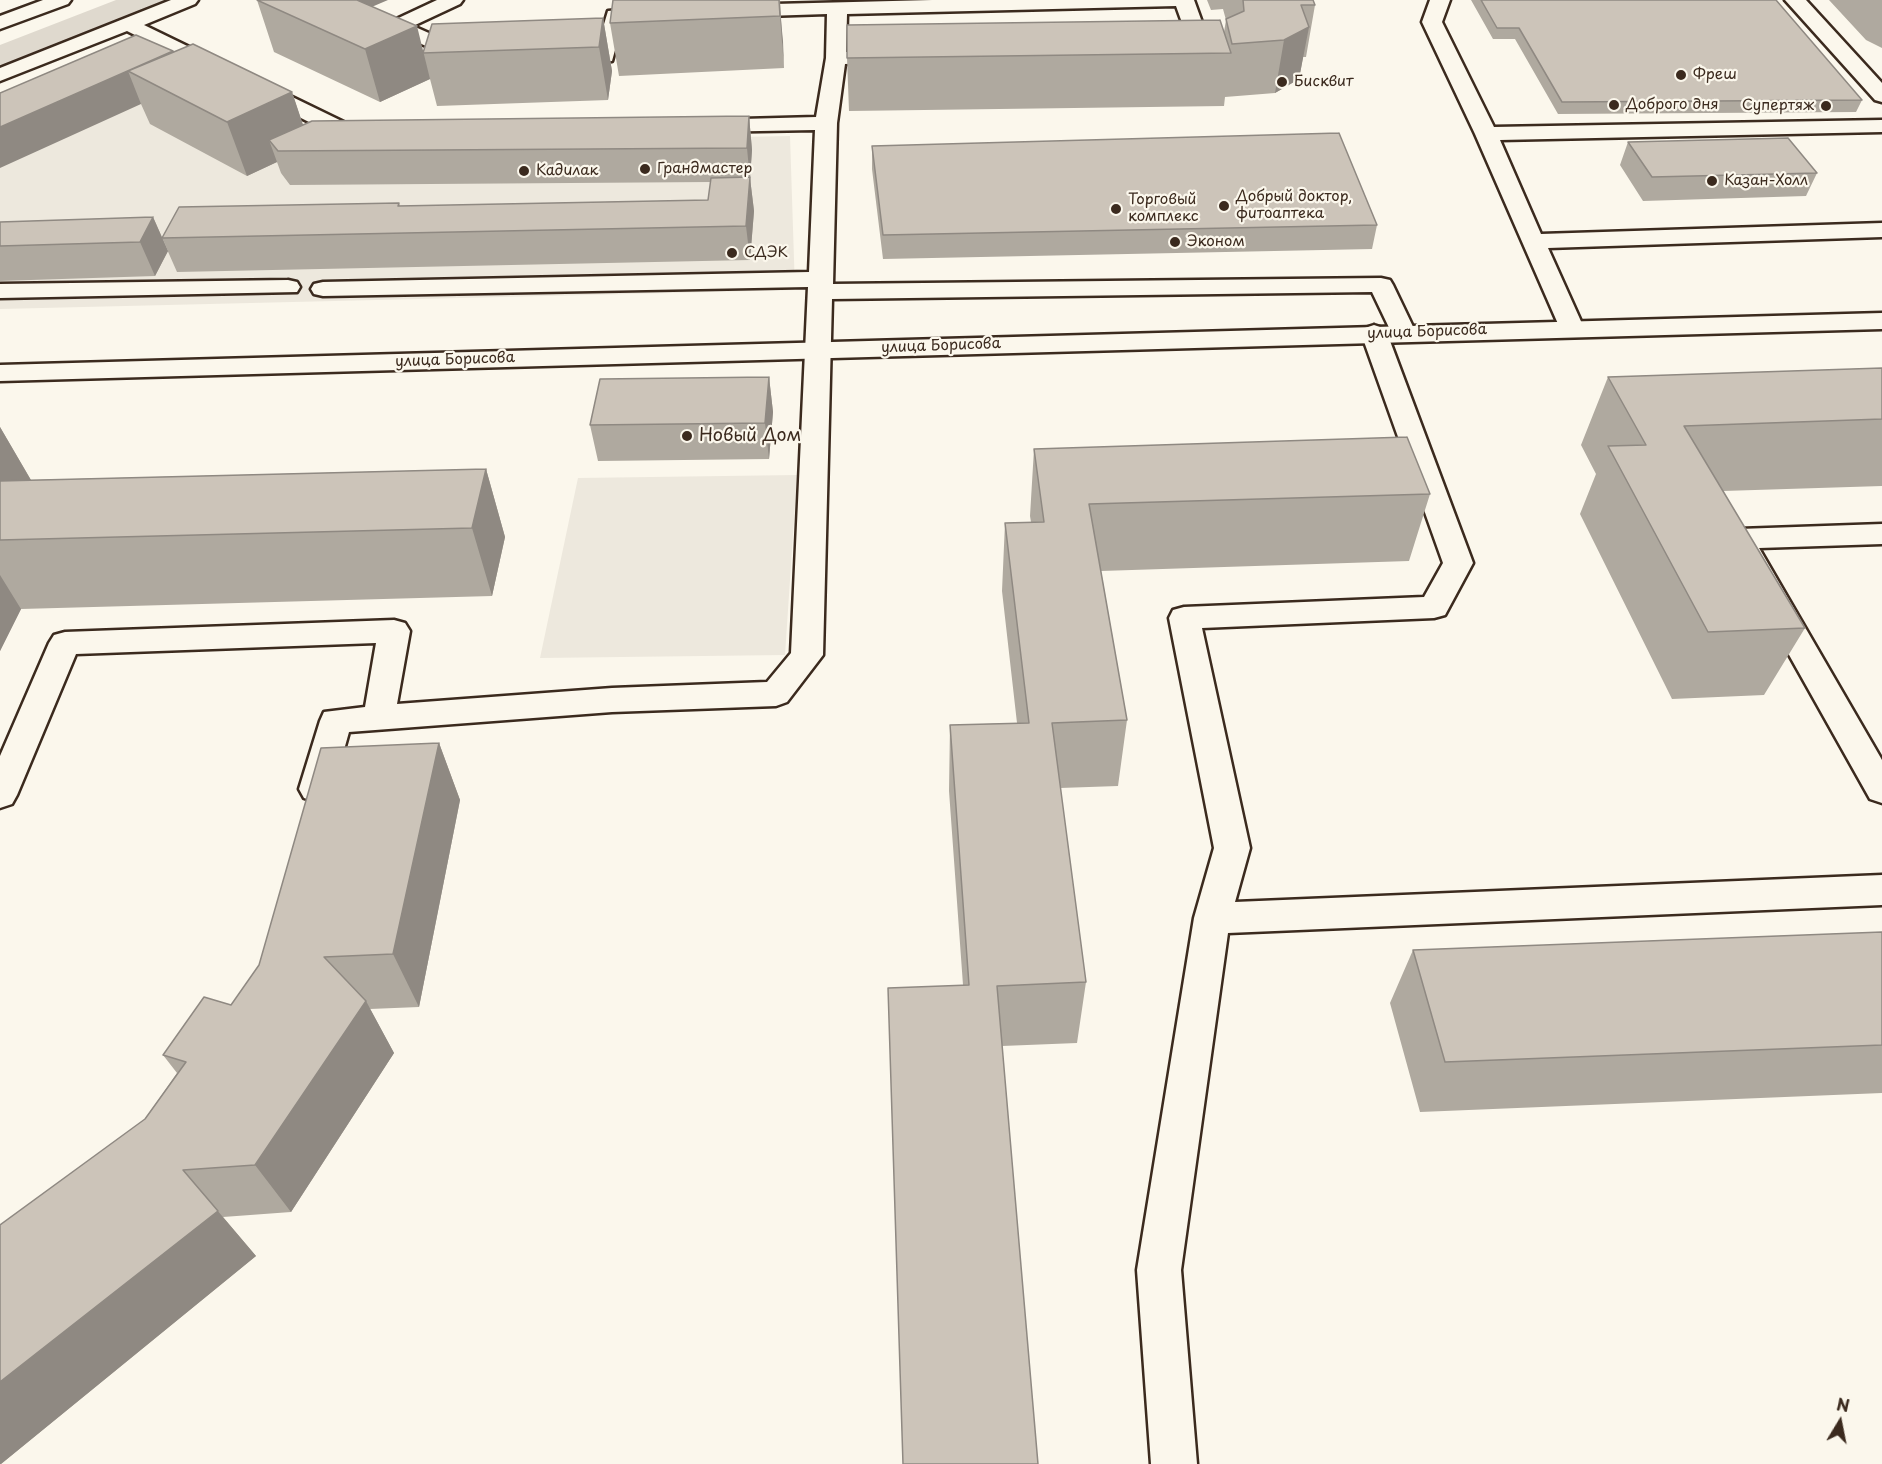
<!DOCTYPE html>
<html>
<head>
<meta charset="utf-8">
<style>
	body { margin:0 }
	#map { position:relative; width:1882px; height:1464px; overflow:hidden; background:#fbf7ec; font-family:"Playpen Sans",sans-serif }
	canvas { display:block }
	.north { position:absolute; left:1810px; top:1392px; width:60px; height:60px; -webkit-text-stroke:4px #fbf7ec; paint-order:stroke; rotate:10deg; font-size:16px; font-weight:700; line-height:24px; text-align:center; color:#3b2a1e }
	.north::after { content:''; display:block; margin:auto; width:21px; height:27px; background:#3b2a1e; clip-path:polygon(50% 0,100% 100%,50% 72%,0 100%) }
</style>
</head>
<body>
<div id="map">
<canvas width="1882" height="1464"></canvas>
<div class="north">N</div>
</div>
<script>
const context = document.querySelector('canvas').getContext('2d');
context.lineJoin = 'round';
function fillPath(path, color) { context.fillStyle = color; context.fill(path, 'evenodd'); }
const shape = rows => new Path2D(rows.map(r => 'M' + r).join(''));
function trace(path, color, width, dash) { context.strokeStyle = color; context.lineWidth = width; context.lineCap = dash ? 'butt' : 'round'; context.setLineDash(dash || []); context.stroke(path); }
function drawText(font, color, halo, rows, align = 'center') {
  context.font = font + ' "Playpen Sans",sans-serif'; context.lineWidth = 4.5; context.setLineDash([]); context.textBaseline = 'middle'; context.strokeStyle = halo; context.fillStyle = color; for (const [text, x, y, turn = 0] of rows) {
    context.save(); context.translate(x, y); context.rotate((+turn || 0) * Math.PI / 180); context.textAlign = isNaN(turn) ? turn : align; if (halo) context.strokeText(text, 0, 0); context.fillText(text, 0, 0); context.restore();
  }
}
fillPath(shape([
	[145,53,332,145,790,136,795,290,0,309,0,118],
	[797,475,785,655,540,658,578,478]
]), '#ede8dd');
fillPath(shape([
	[116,0,166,0,0,66,0,45]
]), '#dfd9ce');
const minor = shape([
	[171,0,198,0,195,4,144,25,354,127,373,128,376,133,373,138,365,140,343,139,127,31,0,81,0,68,171,0],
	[437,0,463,0,460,4,413,26,476,54,479,58,476,62,462,62,390,30,387,26,390,22,437,0],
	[932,0,1194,0,1211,47,1208,51,1201,53,1178,52,1175,48,1178,44,1189,42,1176,6,847,14,846,52,891,50,898,52,901,56,898,60,891,62,845,64,837,123,833,284,1381,278,1390,280,1393,285,1416,333,1412,338,1403,341,1394,338,1372,292,832,299,823,655,787,702,776,706,612,712,349,732,333,789,328,798,316,802,304,798,299,789,320,721,324,712,365,707,376,643,76,654,17,795,12,804,0,808,0,756,49,643,54,635,65,632,394,620,405,623,410,631,397,704,612,688,767,682,791,653,808,287,323,296,314,294,311,289,314,284,323,282,809,272,815,130,705,132,697,131,694,126,697,121,705,120,816,117,826,58,827,14,735,17,725,11,735,5,932,0],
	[1430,0,1450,0,1442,22,1494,127,1882,120,1882,132,1500,140,1541,234,1882,223,1882,237,1548,248,1584,328,1580,333,1571,336,1562,333,1475,134,1422,22,1430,0],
	[1785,0,1806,0,1882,83,1882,102,1875,100,1785,0],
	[644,8,654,14,644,20,623,21,612,61,574,65,567,63,564,59,567,55,574,53,596,51,608,11,644,8],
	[288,280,297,282,300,287,297,292,0,298,0,284,288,280],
	[1374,325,1383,328,1387,333,1473,563,1445,615,1434,618,1202,628,1250,848,1235,902,1882,875,1882,905,1228,933,1181,1270,1197,1464,1151,1464,1137,1270,1194,918,1214,848,1169,618,1173,610,1184,607,1424,597,1443,563,1361,333,1365,328,1374,325],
	[1882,524,1882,544,1759,548,1882,760,1882,803,1870,799,1724,539,1729,532,1739,529,1882,524]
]);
const major = shape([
	[43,0,71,0,68,4,0,29,0,16,43,0],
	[1882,313,1882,329,0,381,0,365,1882,313]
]);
trace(minor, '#3b2a1e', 5);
trace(major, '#3b2a1e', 5);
fillPath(minor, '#fbf7ec');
fillPath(major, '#fbf7ec');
fillPath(shape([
	[257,0,372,7,423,51,603,18,612,71,608,100,437,106,430,79,380,102,274,52],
	[780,0,784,68,619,76,610,23],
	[1207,0,1313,0,1315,5,1306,57,1303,57,1299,79,1275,93,1225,97,1224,106,849,111,847,58,1224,32,1226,20,1223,9,1211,10],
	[1471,0,1776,0,1862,100,1856,112,1558,114,1515,39,1493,39],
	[1829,0,1882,0,1882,48,1866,40],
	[173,52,292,92,303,125,749,116,752,150,750,178,754,211,750,260,177,272,162,238,399,203,400,206,708,200,711,182,290,185,281,173,277,162,247,176,150,124,141,104,0,93],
	[1628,142,1817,173,1806,196,1643,201,1620,165],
	[872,146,1377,225,1372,249,883,259,872,169],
	[153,217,168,251,155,276,0,281,0,222],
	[1882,368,1882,486,1723,491,1805,628,1764,695,1672,699,1580,514,1596,474,1581,445,1608,377],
	[769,377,773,412,769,459,598,461,590,425],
	[0,427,31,480,486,469,505,537,492,596,21,609,0,651],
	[1034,449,1430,494,1409,561,1101,571,1127,720,1118,786,1060,788,1086,982,1077,1043,1002,1046,963,985,949,791,950,725,1017,723,1002,591,1005,523,1031,522,1030,516],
	[439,743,460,800,419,1007,370,1009,394,1053,291,1212,223,1217,256,1256,1,1464,145,1119,177,1073,163,1055,231,1005],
	[1882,932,1882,1093,1420,1112,1390,1003,1413,950]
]), '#afa99f');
fillPath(shape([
	[311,0,388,0,320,29],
	[779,0,783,41,784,68,780,16],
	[603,18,612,71,608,100,599,47],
	[417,26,430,79,380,102,365,49],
	[1309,27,1299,79,1275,93,1284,40],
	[173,51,185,84,128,71,141,104,0,168,0,127],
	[292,92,310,146,269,140,277,162,247,176,227,122],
	[749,116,752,150,750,178,754,211,750,260,746,226,750,180,747,148],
	[153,217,168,251,155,276,140,242],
	[769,377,773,412,769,459,765,423],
	[0,427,39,494,0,535],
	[486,469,505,537,492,596,472,528],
	[0,575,21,609,0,651],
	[439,743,460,800,419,1007,393,954],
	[366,1001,394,1053,291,1212,255,1165],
	[183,1170,256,1256,1,1464,0,1464,0,1382]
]), '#8f8982');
const building = shape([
	[257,0,357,0,417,26,365,49,257,0],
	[613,0,779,0,780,16,610,23,613,0],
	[1243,0,1313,0,1315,5,1301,5,1309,27,1284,40,1232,44,1226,19,1244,11,1243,0],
	[1481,0,1776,0,1862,100,1562,102,1519,28,1497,28,1481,0],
	[603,18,599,47,423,53,432,24,603,18],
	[1220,20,1231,53,847,58,847,25,1220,20],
	[136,35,173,51,0,127,0,93,136,35],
	[193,44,292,92,227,122,128,71,193,44],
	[749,116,747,148,278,151,269,140,312,121,749,116],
	[1339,133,1377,225,883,235,872,146,1339,133],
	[1788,138,1817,173,1652,177,1628,142,1788,138],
	[750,177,746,226,162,238,179,207,399,203,398,206,708,200,711,178,750,177],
	[153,217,140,242,0,246,0,222,153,217],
	[1882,368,1882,419,1684,426,1805,628,1708,632,1608,446,1646,445,1608,377,1882,368],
	[769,377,765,423,590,425,600,379,769,377],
	[1407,437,1430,494,1089,504,1127,720,1052,723,1086,982,997,986,1038,1464,903,1464,888,988,969,985,950,725,1029,723,1005,523,1044,522,1034,449,1407,437],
	[486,469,472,528,0,540,0,481,486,469],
	[439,743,393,954,324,957,366,1001,255,1165,183,1170,218,1211,0,1382,0,1225,145,1119,186,1062,163,1055,204,997,231,1005,259,965,321,748,439,743],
	[1882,932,1882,1045,1445,1062,1413,950,1882,932]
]);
fillPath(building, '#ccc4b9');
trace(building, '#8f8982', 1.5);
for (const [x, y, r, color] of [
	[1681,75,6,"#3b2a1e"],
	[1282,82,6,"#3b2a1e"],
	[1614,105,6,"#3b2a1e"],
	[1826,106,6,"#3b2a1e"],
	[645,169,6,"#3b2a1e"],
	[524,171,6,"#3b2a1e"],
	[1712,181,6,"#3b2a1e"],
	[1224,206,6,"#3b2a1e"],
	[1116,209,6,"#3b2a1e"],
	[1175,242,6,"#3b2a1e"],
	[732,253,6,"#3b2a1e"],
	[687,436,6,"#3b2a1e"]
]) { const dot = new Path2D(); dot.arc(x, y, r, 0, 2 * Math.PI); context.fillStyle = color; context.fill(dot); trace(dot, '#fbf7ec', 2); }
drawText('15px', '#3b2a1e', '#fbf7ec', [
	["Фреш",1693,75],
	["Бисквит",1294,82],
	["Доброго дня",1626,105],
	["Супертяж",1814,106,"right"],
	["Грандмастер",657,169],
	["Кадилак",536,171],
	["Казан-Холл",1724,181],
	["Добрый доктор,",1236,197],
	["фитоаптека",1236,214],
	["Торговый",1128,200],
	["комплекс",1128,217],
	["Эконом",1187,242],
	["СДЭК",744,253]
], 'left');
drawText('15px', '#3b2a1e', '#fbf7ec', [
	["улица Борисова",1427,332,-2],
	["улица Борисова",941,346,-2],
	["улица Борисова",455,360,-2]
]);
drawText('18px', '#3b2a1e', '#fbf7ec', [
	["Новый Дом",699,436]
], 'left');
</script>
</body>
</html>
